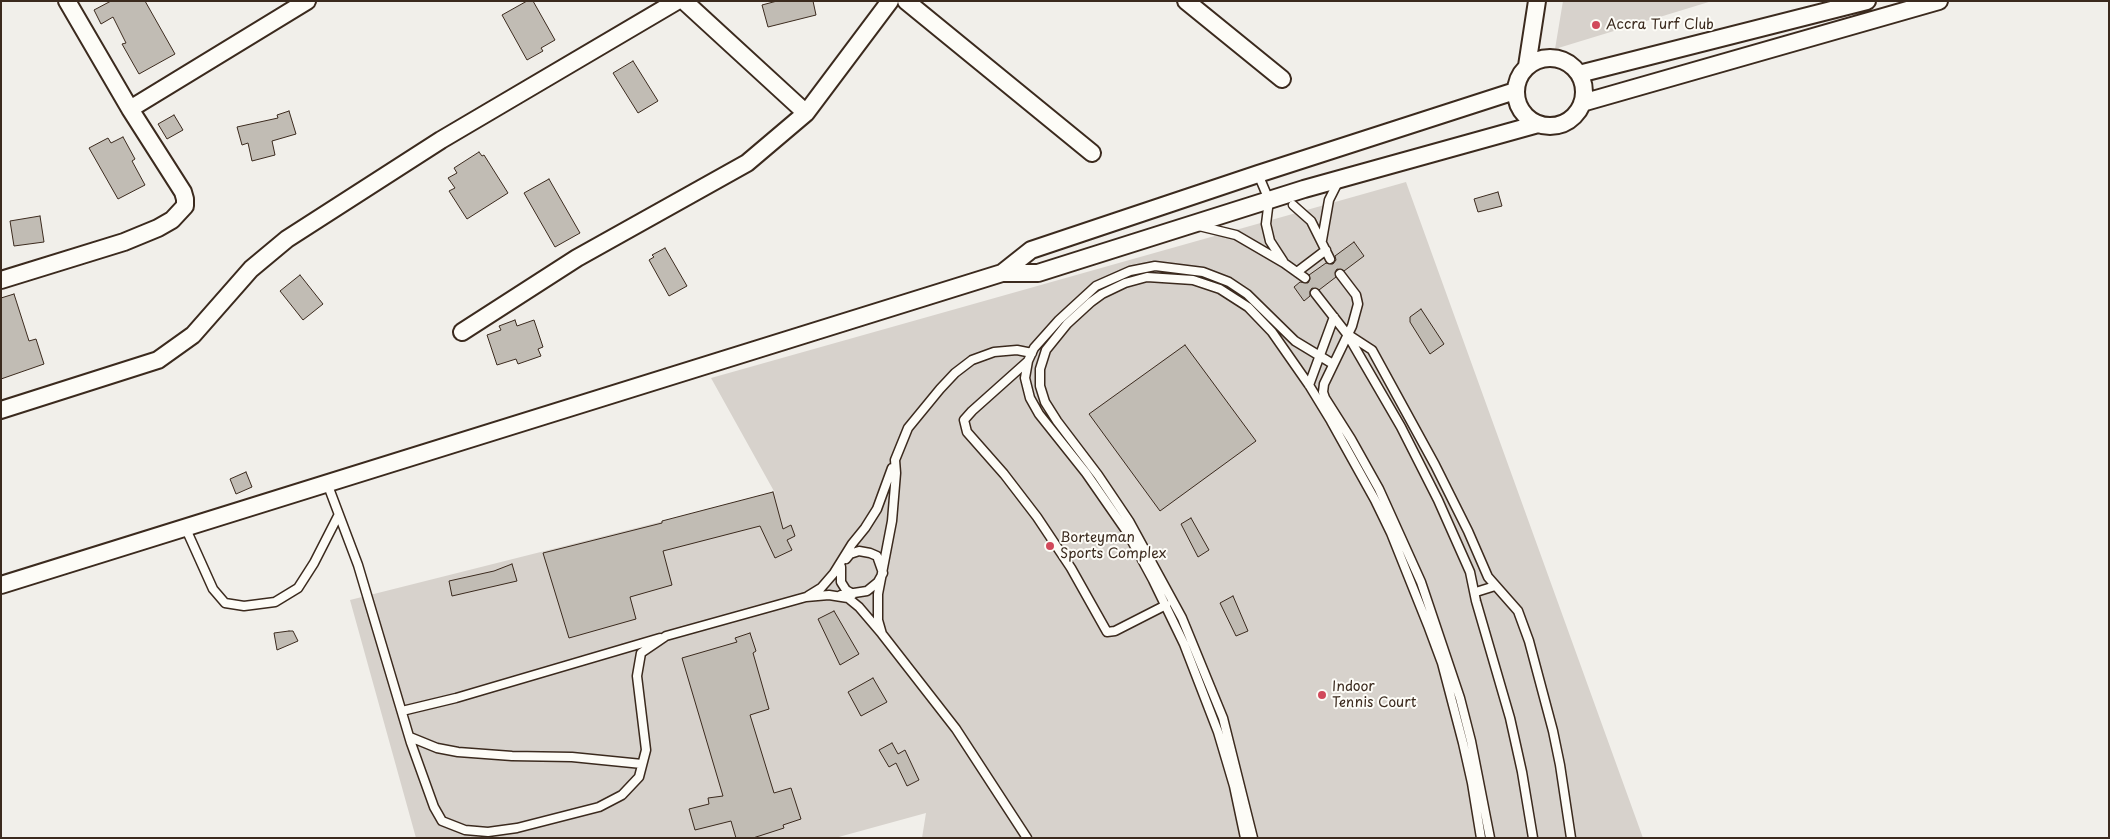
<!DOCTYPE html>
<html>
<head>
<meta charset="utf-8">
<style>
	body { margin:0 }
	#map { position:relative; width:2110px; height:839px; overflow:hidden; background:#f1efea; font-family:"Playpen Sans",sans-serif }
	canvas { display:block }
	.frame { position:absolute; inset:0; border:2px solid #3b2a1e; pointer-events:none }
</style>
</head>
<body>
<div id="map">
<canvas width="2110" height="839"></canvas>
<div class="frame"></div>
</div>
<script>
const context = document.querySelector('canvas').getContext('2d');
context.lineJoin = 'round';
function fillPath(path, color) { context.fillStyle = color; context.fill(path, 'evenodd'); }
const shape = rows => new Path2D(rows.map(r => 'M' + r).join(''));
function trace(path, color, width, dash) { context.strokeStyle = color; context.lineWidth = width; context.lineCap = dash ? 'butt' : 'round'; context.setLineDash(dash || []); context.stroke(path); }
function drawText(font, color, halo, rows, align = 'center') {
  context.font = font + ' "Playpen Sans",sans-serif'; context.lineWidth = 4; context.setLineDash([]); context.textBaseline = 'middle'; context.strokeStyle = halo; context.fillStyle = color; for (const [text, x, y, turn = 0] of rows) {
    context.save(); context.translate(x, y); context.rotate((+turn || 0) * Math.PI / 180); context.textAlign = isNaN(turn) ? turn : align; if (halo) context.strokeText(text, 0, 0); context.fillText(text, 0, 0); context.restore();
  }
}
fillPath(shape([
	[1563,1,1712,1,1555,49],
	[1406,182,1643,838,922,838,926,813,835,838,416,838,350,600,775,493,711,378]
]), '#d7d2cc');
const building = shape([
	[111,1,145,1,175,54,139,74,122,44,126,43,113,17,101,24,94,10,111,1],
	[527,1,533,1,555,40,541,48,543,51,527,60,502,15,527,1],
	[777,1,813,1,816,15,768,27,762,5,777,1],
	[633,61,658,101,638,113,613,73,633,61],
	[289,111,296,134,272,141,275,155,252,161,248,143,242,145,237,127,278,118,277,115,289,111],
	[174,115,183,130,167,139,158,124,174,115],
	[123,137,135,159,132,161,145,185,118,199,89,148,108,138,111,143,123,137],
	[479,152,482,156,484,155,508,193,467,219,449,191,455,188,448,178,457,173,454,168,479,152],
	[549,179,580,233,555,247,524,193,549,179],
	[1498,192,1502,206,1478,212,1474,199,1498,192],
	[40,216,44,242,14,246,10,221,40,216],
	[1354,242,1364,256,1344,271,1337,269,1335,272,1336,277,1319,290,1312,288,1310,291,1310,296,1304,301,1294,287,1300,282,1308,283,1310,279,1309,275,1326,263,1333,264,1336,260,1335,256,1354,242],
	[665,248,687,286,669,296,649,260,654,257,652,255,665,248],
	[300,275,323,304,303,320,280,291,300,275],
	[14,294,29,341,36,339,44,364,1,379,1,298,14,294],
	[1421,309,1444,344,1430,354,1410,322,1410,317,1421,309],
	[515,320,517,326,534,320,543,347,538,349,541,356,518,364,516,359,497,365,487,335,501,330,499,326,515,320],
	[1185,345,1256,441,1160,511,1089,414,1185,345],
	[246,472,252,487,236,494,230,479,246,472],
	[773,492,783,529,791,525,795,536,787,540,792,550,775,558,760,526,663,551,672,585,630,597,636,619,569,638,543,553,662,523,662,521,773,492],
	[1191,518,1209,550,1198,557,1181,524,1191,518],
	[512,564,517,581,452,596,449,581,494,571,512,564],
	[1233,596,1248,631,1236,636,1220,603,1233,596],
	[834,611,859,654,840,665,818,619,834,611],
	[289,631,293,631,298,641,277,650,274,633,289,631],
	[750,633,756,651,753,653,769,709,750,715,774,793,791,788,801,819,783,825,784,828,753,838,736,838,731,821,695,830,689,809,709,804,708,798,723,796,682,658,737,642,735,638,750,633],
	[873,678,887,702,861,716,848,692,873,678],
	[892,743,898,754,905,750,919,780,907,786,896,763,889,767,879,750,892,743]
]);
fillPath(building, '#c1bcb4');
trace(building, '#3b2a1e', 1);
const lane = shape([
	[1258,174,1269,200,1266,224,1270,241,1283,261],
	[1293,205,1311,221,1330,259],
	[1199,226,1236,235,1284,263,1305,278],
	[1322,240,1329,200,1338,182],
	[1297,272,1326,250],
	[1340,274,1356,295,1358,304,1352,326,1324,384,1323,392,1325,398,1351,439,1379,489,1421,582,1460,698,1471,741,1490,838],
	[1315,293,1347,334,1401,427,1438,500,1470,572,1476,601,1510,718,1522,772,1533,838],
	[1349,335,1372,350,1435,465,1468,531,1488,577,1518,611,1529,641,1553,731,1560,765,1571,838],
	[1028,361,972,411,964,420,967,432,1004,474,1037,517,1071,568,1107,632,1115,631,1166,605],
	[1309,385,1334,317],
	[327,483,358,565,411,743,434,807,442,821,465,830,488,832,517,828,599,807,622,795,639,777,646,750,637,676,641,653,666,636,806,597,829,595,848,598,859,607,882,634],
	[186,529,213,589,225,603,244,606,275,602,298,588,314,563,338,516],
	[841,567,841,582,846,590,853,594],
	[1476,592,1495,586],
	[841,595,867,591,878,582,883,573,877,556,870,553,859,551,850,554,846,559],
	[808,596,821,588,834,573,852,544,865,528,877,509,892,468],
	[402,711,456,698,660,638],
	[410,737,437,748,458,752,512,756,572,757,642,764],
	[1027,838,956,729,882,634,878,620,878,594,892,521,896,473,895,460,908,428,940,389,955,373,972,360,994,352,1017,350,1032,353],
	[1245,838,1234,786,1218,732,1184,644,1153,580,1127,532,1086,473,1039,414,1030,398,1025,378,1028,361,1034,348,1059,320,1096,286,1130,271,1155,266,1203,272,1229,282,1247,294,1295,341,1333,364],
	[1253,838,1223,718,1182,618,1129,521,1098,475,1057,421,1045,402,1040,386,1040,369,1046,350,1067,324,1091,302,1102,294,1125,283,1147,277,1193,280,1220,289,1248,307,1272,332,1309,385,1331,421,1375,500,1391,533,1429,628,1442,663,1463,743,1472,783,1481,838]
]);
const street = shape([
	[684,1,806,113],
	[906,1,1092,153],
	[1186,1,1282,79],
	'1516 92a34 34 0 1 1 68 0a34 34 0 1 1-68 0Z',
	[1527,66,1537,1],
	[1579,74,1867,1],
	[1582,103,1939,1],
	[130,109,307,1],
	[1002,273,1031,250,1258,174,1515,91],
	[1,280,124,242,158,228,172,220,185,206,185,199,183,192,130,109,67,1],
	[462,332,577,258,747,163,806,113,890,1],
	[1,410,158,360,193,335,251,269,287,239,441,140,677,1],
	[1,585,1002,273,1038,273,1304,189,1538,124]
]);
trace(lane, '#3b2a1e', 11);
trace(street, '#3b2a1e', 20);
trace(lane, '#fdfcf7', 8);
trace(street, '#fdfcf7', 16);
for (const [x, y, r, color] of [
	[1596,25,5,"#d1495b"],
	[1050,546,5,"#d1495b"],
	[1322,695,5,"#d1495b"]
]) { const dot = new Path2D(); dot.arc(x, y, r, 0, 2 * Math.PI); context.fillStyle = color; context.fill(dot); trace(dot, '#fdfcf7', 2); }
drawText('14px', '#3b2a1e', '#fdfcf7', [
	["Accra Turf Club",1606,25],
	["Borteyman",1060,538],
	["Sports Complex",1060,554],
	["Indoor",1332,687],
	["Tennis Court",1332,703]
], 'left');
</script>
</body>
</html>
